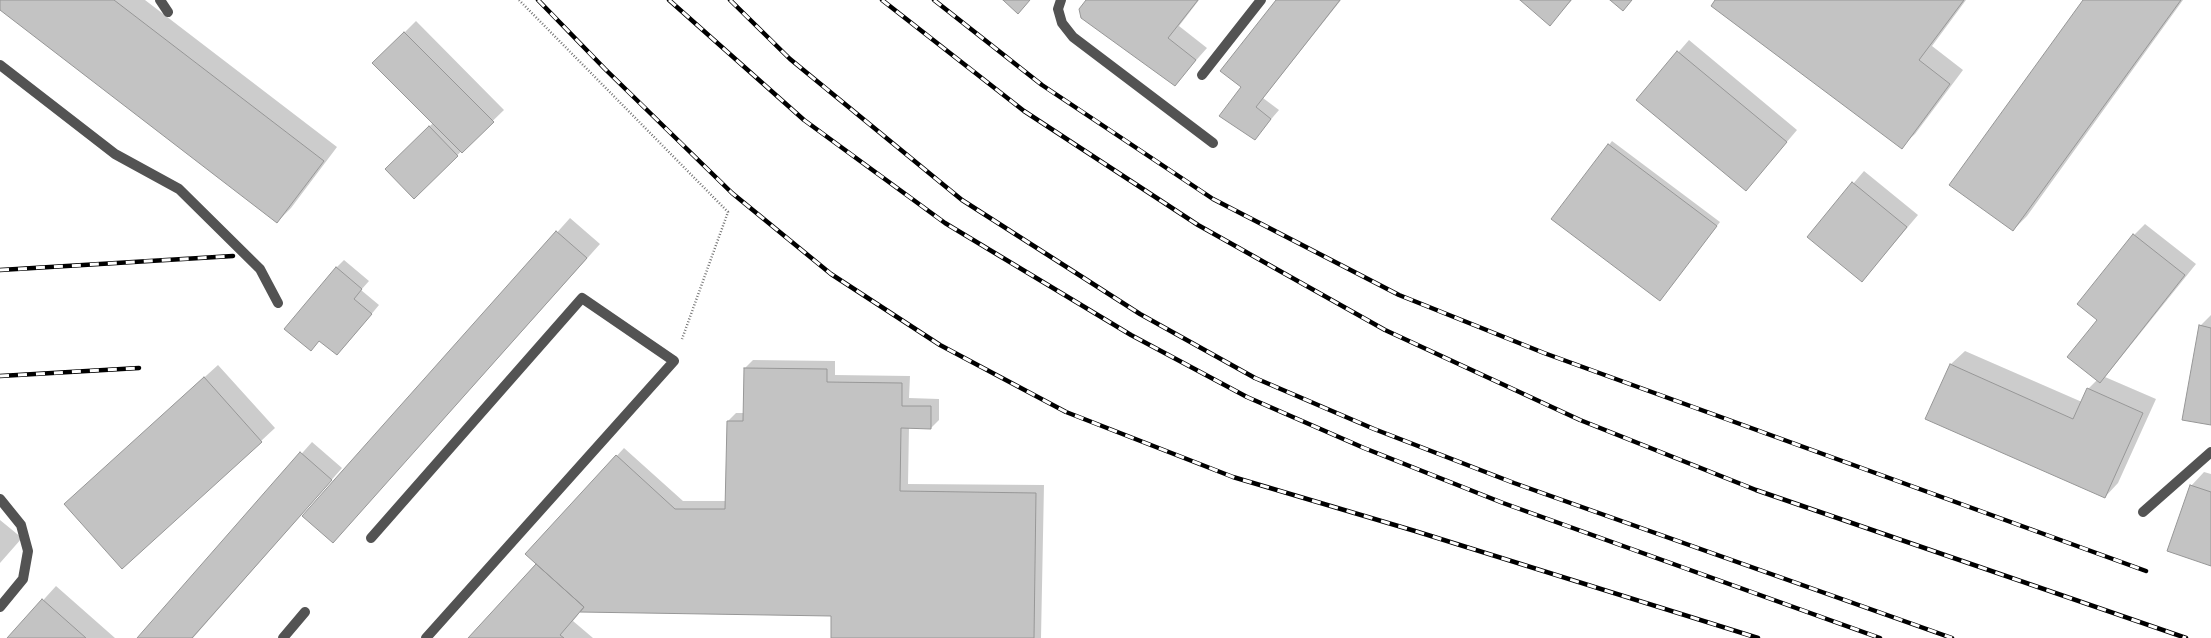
<!DOCTYPE html>
<html>
<head>
<meta charset="utf-8">
<style>
	body { margin:0 }
	canvas { display:block; background:#fff }
</style>
</head>
<body>
<canvas width="2211" height="638"></canvas>
<script>
const context = document.querySelector('canvas').getContext('2d');
context.lineJoin = 'round';
function fillPath(path, color) { context.fillStyle = color; context.fill(path, 'evenodd'); }
const shape = rows => new Path2D(rows.map(r => 'M' + r).join(''));
function trace(path, color, width, dash) { context.strokeStyle = color; context.lineWidth = width; context.lineCap = dash ? 'butt' : 'round'; context.setLineDash(dash || []); context.stroke(path); }
fillPath(shape([
	[0,0,145,0,337,147,291,208,277,222,0,9],
	[1088,0,1199,0,1179,26,1207,48,1175,84],
	[1277,0,1341,0,1263,98,1279,110,1255,138,1242,87],
	[1522,0,1572,0,1550,24],
	[1717,0,1966,0,1932,46,1963,70,1915,134,1901,147],
	[2085,0,2183,0,2027,216,2013,230],
	[416,21,504,110,414,197,387,169,433,123,374,63],
	[1689,40,1797,130,1746,190,1637,100],
	[1612,141,1720,222,1660,300,1609,145],
	[1864,171,1918,215,1862,281,1808,237],
	[570,218,600,244,333,542,304,516],
	[2145,224,2196,264,2105,377,2156,399,2118,483,2105,497,1951,364,1965,351,2082,402,2088,389,2097,380,2099,320,2134,235],
	[344,260,369,281,361,290,379,305,345,346,320,340,311,350,336,268],
	[2211,315,2211,424,2200,326],
	[753,360,835,361,835,375,910,376,909,398,939,399,939,420,931,428,909,427,908,484,1044,485,1041,638,832,638,832,615,581,611,573,621,593,638,469,638,537,563,527,554,624,448,683,501,726,501,728,421,736,413,745,413,745,368],
	[218,365,275,428,261,441,65,504],
	[312,442,342,468,193,638,138,638],
	[2204,472,2211,474,2211,565,2191,486],
	[0,520,22,538,0,563],
	[56,586,115,638,9,638]
]), '#0003');
const building = shape([
	[0,0,114,0,324,161,277,223,0,10,0,0],
	[1003,0,1030,0,1018,14,1003,0],
	[1086,0,1198,0,1168,38,1196,60,1175,86,1081,18,1079,9,1086,0],
	[1276,0,1340,0,1256,107,1271,119,1255,140,1219,116,1241,87,1220,71,1276,0],
	[1520,0,1571,0,1550,26,1520,0],
	[1610,0,1632,0,1623,11,1610,0],
	[1715,0,1964,0,1919,60,1950,84,1902,149,1711,6,1715,0],
	[2083,0,2181,0,2013,231,1949,185,2083,0],
	[404,32,494,122,462,153,372,63,404,32],
	[1677,51,1787,142,1746,191,1636,100,1677,51],
	[429,126,458,156,414,199,385,169,429,126],
	[1608,144,1717,226,1660,301,1551,219,1608,144],
	[1852,182,1907,227,1862,282,1807,237,1852,182],
	[556,231,587,258,333,543,302,516,556,231],
	[2133,234,2185,275,2100,383,2067,357,2097,320,2077,304,2133,234],
	[336,267,362,289,354,299,372,314,337,355,319,341,311,351,284,329,336,267],
	[2199,325,2211,328,2211,425,2182,420,2199,325],
	[1950,364,2073,419,2087,388,2143,413,2105,498,1925,419,1950,364],
	[744,368,827,369,827,382,902,383,902,406,931,406,931,429,901,428,900,491,1036,493,1034,638,831,638,831,616,580,612,584,607,525,554,616,455,675,509,725,509,727,421,743,421,744,368],
	[204,377,262,442,122,569,64,504,204,377],
	[300,452,332,480,192,638,137,638,300,452],
	[2190,485,2211,492,2211,566,2167,551,2190,485],
	[536,564,584,607,560,635,564,638,468,638,536,564],
	[42,599,86,638,7,638,42,599]
]);
fillPath(building, '#c3c3c3');
trace(building, '#979797', 1);
trace(shape([
	[519,0,728,212,682,339]
]), '#757575', 2.5, [1, 2]);
trace(shape([
	[160,0,168,12],
	[1061,0,1058,9,1062,23,1073,37,1213,143],
	[0,65,115,154,179,189,260,269,278,303],
	[1202,75,1261,0],
	[0,499,21,525,28,551,23,579,0,607],
	[2143,512,2211,452],
	[371,538,582,298,674,361,426,638],
	[283,638,305,612]
]), '#535353', 10);
const rail = shape([
	[538,0,605,69,732,193,831,274,940,345,1066,412,1233,477,1415,531,1758,638],
	[669,0,804,120,945,223,1131,335,1247,397,1364,448,1503,503,1880,638],
	[730,0,790,59,962,200,1140,314,1255,378,1374,429,1514,483,1952,638],
	[882,0,1024,111,1198,225,1385,330,1580,420,1756,490,2186,638],
	[934,0,1042,85,1213,199,1399,295,1544,353,2146,571],
	[0,270,233,256],
	[0,376,139,368]
]);
trace(rail, '#000', 4.5);
trace(rail, '#fff', 3, [9]);
</script>
</body>
</html>
